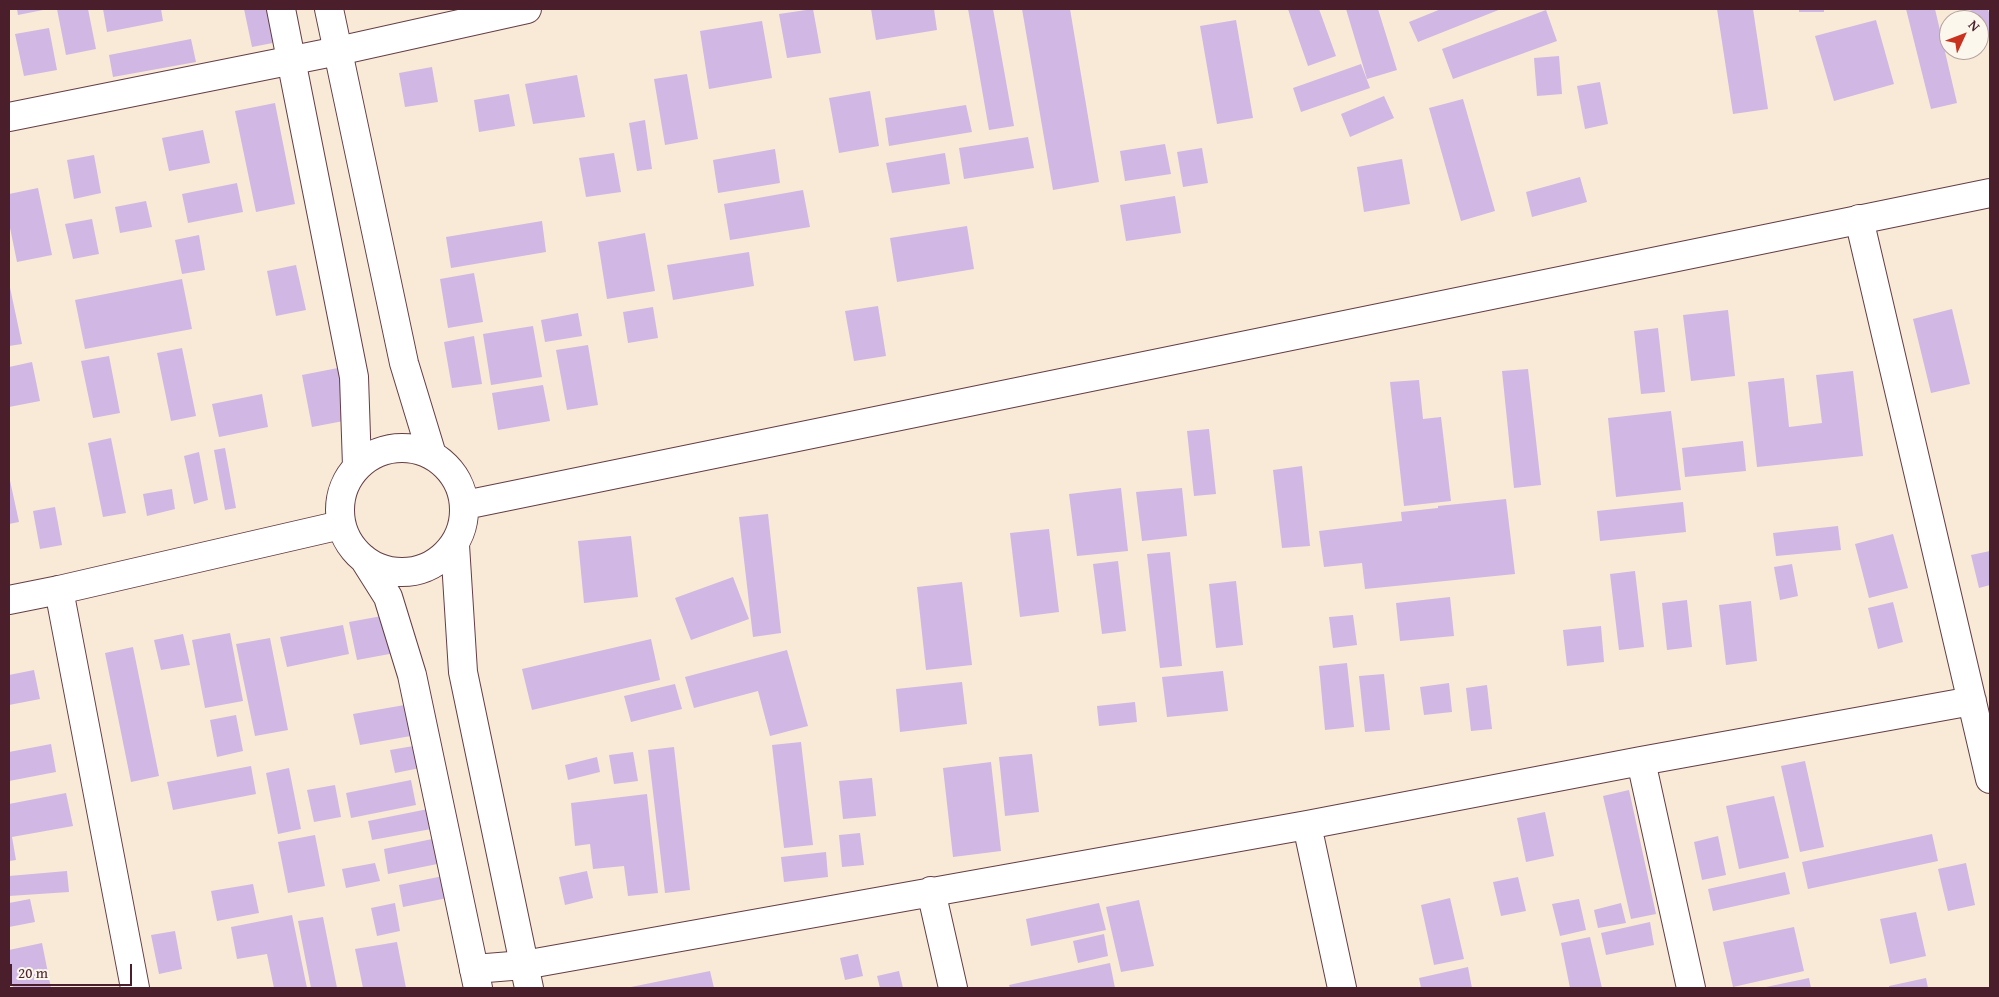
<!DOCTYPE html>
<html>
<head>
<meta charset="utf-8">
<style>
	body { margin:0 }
	#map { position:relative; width:1999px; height:997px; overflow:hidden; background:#f8ead7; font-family:"Gentium Book Plus",serif }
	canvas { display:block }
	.frame { position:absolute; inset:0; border:10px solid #4a1f2b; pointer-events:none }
	.north { position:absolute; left:1939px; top:10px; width:50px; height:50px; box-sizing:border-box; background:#fbf7ec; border:1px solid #b4a19f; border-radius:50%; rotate:47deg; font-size:14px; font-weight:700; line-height:20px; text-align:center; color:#4a1f2b }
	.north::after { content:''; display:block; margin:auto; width:18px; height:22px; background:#c8321e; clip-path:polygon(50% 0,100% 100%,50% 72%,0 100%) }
	.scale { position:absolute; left:10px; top:964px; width:122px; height:22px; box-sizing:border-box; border:2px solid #4a1f2b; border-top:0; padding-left:6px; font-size:15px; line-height:18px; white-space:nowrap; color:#4a1f2b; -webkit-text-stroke:4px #fbf7ec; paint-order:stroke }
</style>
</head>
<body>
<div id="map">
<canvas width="1999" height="997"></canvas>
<div class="frame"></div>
<div class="north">N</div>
<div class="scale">20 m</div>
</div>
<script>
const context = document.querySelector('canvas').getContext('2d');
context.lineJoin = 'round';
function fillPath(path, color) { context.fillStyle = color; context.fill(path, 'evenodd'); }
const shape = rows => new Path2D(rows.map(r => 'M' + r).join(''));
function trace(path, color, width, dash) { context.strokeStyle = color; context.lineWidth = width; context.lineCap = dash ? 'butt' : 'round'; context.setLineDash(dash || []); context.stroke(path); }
fillPath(shape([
	[17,9,43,9,43,10,18,15],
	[57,9,88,9,96,49,66,55],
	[103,9,161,9,163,21,107,32],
	[244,9,276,9,283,41,252,47],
	[813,9,821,53,787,58,779,14],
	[871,9,934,9,937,30,876,40],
	[968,9,993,9,1014,126,989,130],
	[1022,9,1070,9,1099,182,1053,190],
	[1288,9,1319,9,1336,56,1308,66],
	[1346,9,1378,9,1397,70,1367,79],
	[1441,9,1501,9,1418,42,1409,22],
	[1717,9,1753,9,1768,109,1733,114],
	[1799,9,1824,9,1824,12,1799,12],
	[1906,9,1935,9,1957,103,1931,109],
	[1976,9,1988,9,1990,17,1990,33,1979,37,1979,20,1951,20,1950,16],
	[1546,10,1557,41,1453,79,1442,49],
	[1236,20,1253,118,1217,124,1200,26],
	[1876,20,1894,84,1834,101,1815,36],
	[762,21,772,78,709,89,700,31],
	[49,28,57,70,24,76,15,34],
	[191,39,196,62,113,77,109,55],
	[1559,56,1562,94,1537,96,1534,58],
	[1361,64,1370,88,1301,112,1293,88],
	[432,67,438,102,405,107,399,73],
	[687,74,698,139,665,145,654,79],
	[577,75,585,117,533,124,525,84],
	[1600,82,1608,124,1585,129,1577,86],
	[870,91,879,146,839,153,829,98],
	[509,94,515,126,479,132,474,100],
	[1384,96,1394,118,1350,137,1341,114],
	[1463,99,1495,211,1461,221,1429,108],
	[275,103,295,204,256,212,235,111],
	[966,105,972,132,889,146,885,118],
	[645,120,652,169,637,171,629,123],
	[203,130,210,163,169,171,162,138],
	[1028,137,1034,168,964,179,959,148],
	[1165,144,1171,174,1125,181,1120,151],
	[1202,148,1208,183,1183,187,1177,152],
	[775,149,780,183,718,193,713,160],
	[614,153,621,192,586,197,579,158],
	[945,153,950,184,892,193,886,163],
	[94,155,101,193,74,199,67,160],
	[1402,159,1410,204,1364,212,1357,167],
	[1580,177,1587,202,1532,217,1526,192],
	[237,183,243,212,188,223,182,194],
	[38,188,52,255,17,262,9,223,9,194],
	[803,190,810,227,730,240,724,204],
	[1175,196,1181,233,1126,241,1120,205],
	[146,201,152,227,120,233,115,207],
	[92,219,99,254,73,259,65,224],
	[542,221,546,252,451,268,446,237],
	[967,226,974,269,897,282,890,238],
	[645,233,655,291,607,299,598,242],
	[199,235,205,270,182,274,175,240],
	[749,252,754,286,673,300,667,265],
	[296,265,306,310,276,316,267,271],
	[474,273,483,322,448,328,440,279],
	[182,279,192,329,85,349,75,300],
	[9,283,22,344,9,346],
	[878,306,886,356,854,361,845,311],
	[653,307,658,338,628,343,623,312],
	[1952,309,1970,384,1931,393,1913,319],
	[1728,310,1735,376,1691,381,1683,315],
	[578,313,582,336,545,342,541,320],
	[533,326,542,377,491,385,483,334],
	[1658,328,1665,392,1641,394,1634,331],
	[474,336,482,384,452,388,444,342],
	[588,345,598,405,567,410,556,350],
	[182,348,196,416,171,421,157,353],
	[109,356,120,413,93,418,81,361],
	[32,362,40,401,9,407,9,367],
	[343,367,354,419,312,427,302,375],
	[1528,369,1541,485,1514,488,1502,371],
	[1853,371,1863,456,1757,467,1748,382,1784,378,1789,427,1822,423,1816,375],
	[1419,380,1423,419,1441,417,1451,501,1404,506,1390,382],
	[543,385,550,421,498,430,492,393],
	[262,394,268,427,219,437,212,404],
	[1671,411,1681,490,1616,497,1608,418],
	[1209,429,1216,494,1194,496,1187,431],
	[111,438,126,513,103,517,88,443],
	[1743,441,1746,471,1685,477,1682,448],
	[225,448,236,508,225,510,214,450],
	[199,452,208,500,194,504,184,456],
	[1302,466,1310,546,1282,548,1273,470],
	[9,476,19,522,9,524],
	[1121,488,1128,551,1077,556,1069,494],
	[1182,488,1187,536,1142,541,1136,492],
	[172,489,175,509,147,516,143,494],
	[1506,499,1515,574,1365,589,1362,563,1324,567,1319,531,1402,521,1401,512,1438,508,1438,506],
	[1683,502,1686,532,1600,541,1597,511],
	[55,507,62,545,40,549,33,511],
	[768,514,781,633,753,637,739,517],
	[1838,526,1841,550,1776,556,1773,533],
	[1049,529,1059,612,1020,617,1010,533],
	[1893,534,1908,588,1869,598,1855,544],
	[631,536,638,597,584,603,578,541],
	[1990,551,1990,585,1979,588,1971,555],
	[1170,552,1182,666,1160,668,1147,554],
	[1118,561,1126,631,1102,634,1093,564],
	[1792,564,1798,596,1780,600,1774,567],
	[1635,571,1644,647,1619,650,1610,574],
	[733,577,749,619,691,640,675,598],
	[1236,581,1243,645,1216,648,1209,584],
	[962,582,972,665,926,670,917,587],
	[1450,597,1454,636,1400,641,1396,603],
	[1687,600,1692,647,1667,650,1662,603],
	[1751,601,1757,661,1726,665,1719,605],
	[1893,602,1903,642,1878,649,1868,608],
	[404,612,411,650,357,660,349,622],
	[1353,615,1357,645,1333,648,1329,617],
	[343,625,349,654,287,667,280,637],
	[1601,626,1604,662,1567,666,1563,630],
	[230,633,243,701,205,708,192,640],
	[183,634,190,665,161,670,154,640],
	[270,638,288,730,255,736,236,644],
	[651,639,660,680,532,710,522,669],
	[133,647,159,776,131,782,105,653],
	[787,650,808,726,770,736,758,691,694,708,685,677],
	[1347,663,1354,727,1325,730,1319,666],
	[34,670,40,699,9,705,9,675],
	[1223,671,1228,711,1167,717,1162,677],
	[1384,674,1390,730,1365,732,1359,676],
	[962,682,967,724,900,732,896,689],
	[1449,683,1452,712,1424,715,1420,687],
	[675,684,682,709,631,722,624,696],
	[1487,685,1492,729,1471,731,1466,688],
	[1135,702,1137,722,1099,726,1097,706],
	[416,703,422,734,360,745,353,714],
	[236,715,243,751,217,757,210,720],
	[801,742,813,845,784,848,772,745],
	[431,743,435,765,395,773,390,750],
	[51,744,56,772,9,781,9,752],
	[674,747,690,890,665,893,648,750],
	[633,752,638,781,614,784,609,755],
	[1032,754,1039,812,1005,816,999,757],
	[597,757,600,772,568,780,565,765],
	[1805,761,1824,847,1800,852,1781,766],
	[991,762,1001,851,953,857,943,768],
	[251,766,256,794,173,810,167,782],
	[289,768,301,829,278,834,266,773],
	[872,778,876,816,843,819,839,781],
	[411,780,416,805,351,818,346,793],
	[335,785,341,817,314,822,307,790],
	[1629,790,1656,914,1631,919,1603,796],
	[66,793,73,826,12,837,16,860,9,861,9,804],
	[647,794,658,893,628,896,624,866,593,869,590,844,575,846,571,803],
	[1774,796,1789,858,1739,869,1726,806],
	[438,807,442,827,372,840,368,821],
	[1545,812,1554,856,1526,862,1517,818],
	[860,833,864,865,842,867,839,835],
	[1932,834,1938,861,1808,889,1802,862],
	[315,835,325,886,288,893,278,842],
	[1718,836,1726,875,1702,880,1694,842],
	[442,837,447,862,388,874,384,849],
	[826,852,828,877,784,882,781,857],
	[375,863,380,881,346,888,342,869],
	[1966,863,1975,905,1948,911,1938,869],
	[67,871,69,892,9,896,9,876],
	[587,871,593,898,565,905,559,877],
	[1785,872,1790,894,1713,911,1708,889],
	[453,874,457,896,403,907,399,885],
	[1518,877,1526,911,1501,916,1493,882],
	[253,884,259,913,217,921,211,891],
	[1450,898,1464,959,1434,965,1421,905],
	[30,899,35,922,9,927,9,903],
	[1579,899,1586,930,1560,936,1552,904],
	[1139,900,1154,966,1121,972,1106,907],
	[395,903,400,931,377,936,371,908],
	[1099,903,1106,930,1031,946,1026,919],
	[1621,903,1626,923,1598,928,1594,910],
	[1916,912,1926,956,1890,964,1880,919],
	[292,915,307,988,274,988,267,954,237,959,231,927],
	[323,917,337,988,311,988,298,921],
	[1650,922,1654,945,1606,955,1601,933],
	[1794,927,1804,971,1733,987,1723,942],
	[175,931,182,969,159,974,151,935],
	[1104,934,1108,956,1078,963,1073,941],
	[1590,937,1602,988,1570,988,1561,943],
	[397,942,406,988,363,988,355,949],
	[42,943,51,988,13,988,9,968,9,950],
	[858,954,863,976,845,980,840,958],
	[1110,963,1115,988,1010,988,1009,985],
	[1468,967,1472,988,1421,988,1419,978],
	[710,971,714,988,632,988,631,987],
	[899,971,903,988,880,988,877,976],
	[1809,978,1811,988,1766,988,1766,987],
	[1926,978,1928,988,1889,988,1889,986]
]), '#d0b7e4');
const minor = shape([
	[9,117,338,51,527,9],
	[1859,219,1990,779],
	[59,590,135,988],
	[1641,761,1691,988],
	[1307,825,1342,988],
	[931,891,953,988],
	[474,969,524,965,1307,825,1641,761,1972,701]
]);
const tertiary = shape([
	[281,9,354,377,357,466],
	[329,9,404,363,432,455],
	'340 510a62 62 0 1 1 124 0a62 62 0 1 1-124 0Z',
	[465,505,1990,193],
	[455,545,463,672,529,988],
	[364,559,388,597,412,675,478,988],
	[9,600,59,590,341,525]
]);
trace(minor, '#643d45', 30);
trace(tertiary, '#643d45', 30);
trace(minor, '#fff', 28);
trace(tertiary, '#fff', 28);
</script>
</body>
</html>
